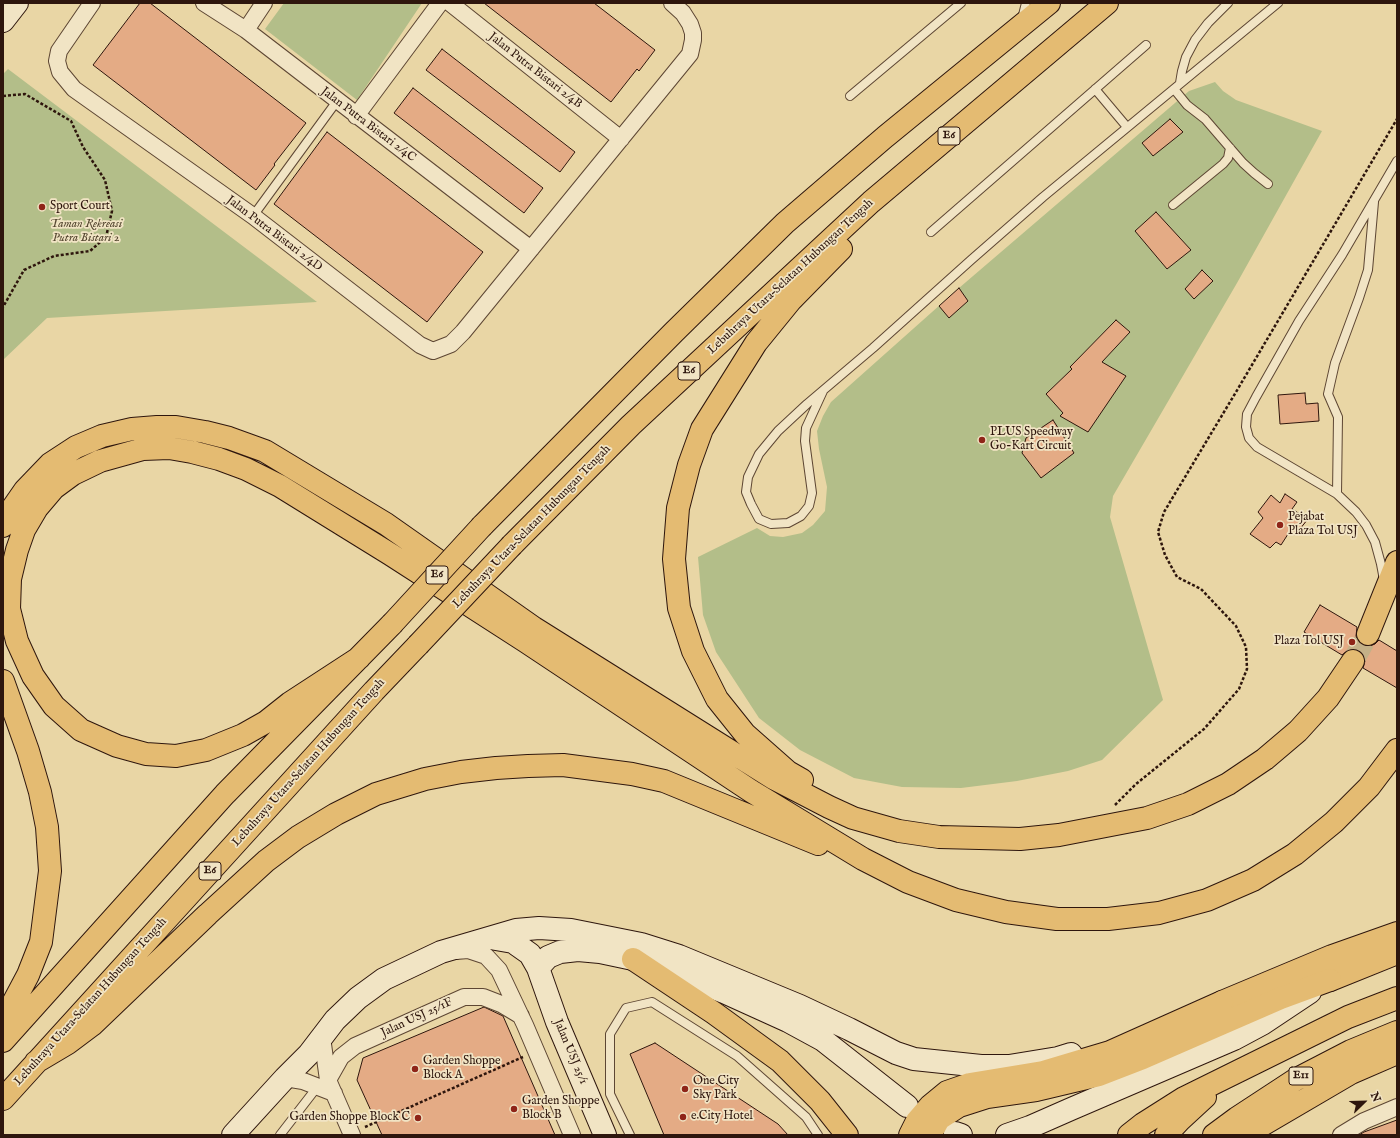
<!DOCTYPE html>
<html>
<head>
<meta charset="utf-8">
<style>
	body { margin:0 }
	#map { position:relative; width:1400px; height:1138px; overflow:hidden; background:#e9d6a5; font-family:"IM FELL English",serif }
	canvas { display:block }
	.frame { position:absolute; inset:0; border:4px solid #2e160d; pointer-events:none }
	.north { position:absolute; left:1344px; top:1082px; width:40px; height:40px; -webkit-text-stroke:3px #f1e4c4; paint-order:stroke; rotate:67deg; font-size:11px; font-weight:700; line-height:16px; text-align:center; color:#2e160d }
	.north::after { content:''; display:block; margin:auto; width:14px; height:18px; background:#2e160d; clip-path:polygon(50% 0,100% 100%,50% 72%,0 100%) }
</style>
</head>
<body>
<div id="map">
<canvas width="1400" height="1138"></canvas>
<div class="frame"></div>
<div class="north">N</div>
</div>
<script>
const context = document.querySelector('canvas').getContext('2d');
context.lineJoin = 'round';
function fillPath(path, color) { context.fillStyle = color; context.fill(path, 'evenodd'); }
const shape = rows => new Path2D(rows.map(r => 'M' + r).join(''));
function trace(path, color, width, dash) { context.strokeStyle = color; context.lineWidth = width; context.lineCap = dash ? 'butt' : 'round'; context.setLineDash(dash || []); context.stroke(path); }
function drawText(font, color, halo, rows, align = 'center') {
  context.font = font + ' "IM FELL English",serif'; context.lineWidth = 3.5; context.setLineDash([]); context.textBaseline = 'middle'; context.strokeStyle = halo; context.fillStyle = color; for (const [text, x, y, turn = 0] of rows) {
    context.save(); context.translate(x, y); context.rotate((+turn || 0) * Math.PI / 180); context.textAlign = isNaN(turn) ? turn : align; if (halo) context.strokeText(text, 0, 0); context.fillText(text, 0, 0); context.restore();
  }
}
fillPath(shape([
	[284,3,422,3,357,100,265,29],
	[8,69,317,302,47,318,3,360,3,74],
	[1215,82,1223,91,1236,100,1322,131,1237,283,1113,496,1110,517,1163,700,1102,760,1068,771,1017,781,961,788,902,787,854,778,800,750,759,718,716,652,703,615,698,557,757,528,770,536,783,537,802,533,813,525,825,511,827,487,819,449,817,431,823,416,831,402,959,288,1189,91]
]), '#b3be89');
const building = shape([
	[140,3,150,3,306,123,274,164,275,165,256,190,93,65,140,3],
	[484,3,594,3,655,50,639,71,637,69,611,102,484,3],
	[442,49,575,152,560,172,426,70,442,49],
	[413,88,543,188,524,213,394,113,413,88],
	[1170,119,1183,132,1153,156,1142,143,1170,119],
	[327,132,483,252,427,322,274,204,327,132],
	[1156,212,1191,250,1167,269,1135,231,1156,212],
	[1202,270,1213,281,1194,299,1185,289,1202,270],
	[959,288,968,301,949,318,939,306,959,288],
	[1116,320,1130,332,1102,362,1126,376,1088,432,1060,416,1063,413,1046,394,1072,369,1070,367,1116,320],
	[1305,393,1306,404,1318,403,1319,421,1280,424,1278,395,1305,393],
	[1053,420,1074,453,1041,478,1022,453,1026,438,1053,420],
	[1285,494,1297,502,1292,509,1308,519,1295,535,1290,531,1281,545,1276,542,1270,548,1250,534,1263,518,1258,512,1271,495,1280,503,1285,494],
	[1320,605,1357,627,1356,636,1358,641,1363,645,1370,646,1375,644,1379,640,1397,651,1397,688,1363,668,1365,661,1364,656,1360,650,1353,649,1348,650,1342,655,1304,632,1320,605],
	[484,1007,503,1016,555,1135,382,1135,357,1080,363,1058,484,1007],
	[655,1043,778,1124,788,1135,664,1135,630,1054,655,1043],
	[1397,1120,1397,1135,1359,1135,1364,1132,1397,1120]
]);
fillPath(building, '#e4ab85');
trace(building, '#2e160d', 1);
trace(shape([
	[1353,661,1368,634]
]), '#c4b087', 22, [22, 11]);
const lane = shape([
	[1022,19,1026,3],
	[1180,83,1182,71,1186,57,1195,40,1208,23,1228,3],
	[1095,89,1127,127],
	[1174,89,1187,105,1205,119,1243,163,1254,173,1268,184],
	[850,96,961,3],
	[1173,205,1223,164,1228,158,1230,148],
	[253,216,337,101],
	[931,232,1146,45],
	[823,391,806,428,805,441,812,493,809,506,801,516,788,523,771,524,759,519,751,504,746,492,748,477,759,454,778,431,807,404,873,348,971,260,1043,197,1278,3],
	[1337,494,1338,417,1328,394,1335,363,1359,298,1368,270,1374,202],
	[1384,580,1381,564,1375,542,1366,525,1356,512,1337,494,1257,447,1249,438,1246,427,1247,414,1256,397,1299,321,1342,255,1397,161],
	[280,1135,318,1086],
	[630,1135,610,1094,610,1034,626,1008,652,1002,737,1056,806,1117,818,1135]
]);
const street = shape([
	[92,3,59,51,57,61,60,72,74,89,253,216,420,345,433,351,451,344,463,332,690,54,693,40,693,33,690,24,683,13,672,3],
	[204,3,246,30,531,249],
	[450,3,621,139],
	[246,30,264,3],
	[356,116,440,3],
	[456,951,468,950,486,956,499,970,525,1025,572,1135],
	[322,1037,328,1080,352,1135],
	[285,1078,303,1081,334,1093],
	[328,1080,341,1057,355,1046,464,997,483,997,501,1004,521,1016],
	[1341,1135,1364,1121,1397,1107]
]);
const secondary = shape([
	[3,21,17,3],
	[490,938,513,942,530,954,538,968,557,1022,605,1135],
	[538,968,548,957,560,952,578,950,600,952,633,959,682,975,724,992,788,1021,823,1040,907,1106],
	[955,1133,961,1135],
	[233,1135,285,1078,309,1054,335,1020,358,998,384,979,441,952,516,930,539,928,571,930,641,944,679,956,800,1006,849,1029,896,1053,914,1059,981,1066,1009,1066,1058,1058,1071,1054],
	[1007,1135,1030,1127,1071,1109,1234,1039,1262,1024,1310,992]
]);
const primary = shape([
	[1330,980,1397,953],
	[1222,1002,1332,956,1397,933]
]);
const highway = shape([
	[3,526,7,516,25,490,50,464,76,447,102,436,132,429,157,427,176,427,205,432,229,438,265,451,386,524,534,628,773,778,829,807,853,818,899,831,939,837,1020,839,1059,835,1147,818,1188,804,1228,784,1265,759,1298,731,1328,698,1353,661],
	[482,526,674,332,785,223,885,137,1049,3],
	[512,545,631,425,871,202,1107,3],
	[1368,634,1397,562],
	[359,658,290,703,266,722,243,735,206,750,176,756,146,754,117,746,81,730,54,706,33,676,17,641,9,609,10,579,17,550,24,530,37,508,54,488,73,474,100,461,143,449,169,448,192,452,219,459,246,469,280,486,390,554,525,641,751,791,863,859,908,882,956,900,1006,912,1057,919,1108,919,1159,913,1207,900,1253,880,1295,854,1334,822,1369,787,1397,750],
	[3,681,28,751,40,792,47,827,50,871,41,942,28,975,11,1007,3,1017],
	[802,780,788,772,745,734,717,699,693,651,679,608,674,559,678,508,689,465,702,429,756,343,791,300,841,249],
	[633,959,714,1013,780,1061,820,1101,847,1135],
	[3,1041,225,794,392,624],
	[36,1062,68,1043,92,1025,208,914,266,861,298,837,336,814,376,794,425,779,461,772,496,768,528,766,563,765,632,774,664,781,818,844],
	[3,1099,374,691,418,645],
	[910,1135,917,1121,930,1106,947,1092,970,1084,1043,1072,1110,1052,1222,1002],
	[930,1135,939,1119,959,1106,987,1097,1036,1090,1099,1075,1143,1058,1281,998,1330,980],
	[1129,1135,1143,1124,1184,1098,1348,1017,1397,998],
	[1166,1135,1179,1121,1205,1097],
	[1214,1135,1237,1118,1295,1080,1351,1051,1397,1032],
	[1245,1135,1351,1073,1397,1053]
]);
trace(lane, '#5d4633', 10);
trace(street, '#5d4633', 18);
trace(secondary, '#2e160d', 24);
trace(primary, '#2e160d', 24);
trace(highway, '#2e160d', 24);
trace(shape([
	[3,96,25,94,71,121,83,147,105,180,112,211,106,237,90,251,54,256,24,270,3,307],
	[1115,805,1136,784,1204,729,1239,689,1247,669,1246,647,1236,626,1201,589,1177,577,1165,555,1158,532,1164,512,1236,392,1397,119],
	[365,1127,523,1057]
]), '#2e160d', 2.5, [3, 2]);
trace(lane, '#f1e4c4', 8);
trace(street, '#f1e4c4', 16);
trace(secondary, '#f1e4c4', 22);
trace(primary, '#e4bb72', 22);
trace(highway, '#e4bb72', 22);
const highwayBridge = shape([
	[392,624,482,526],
	[418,645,512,545]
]);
trace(highwayBridge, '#2e160d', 24, []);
trace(highwayBridge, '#e4bb72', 22);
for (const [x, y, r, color] of [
	[42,207,4,"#8f2418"],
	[982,440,4,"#8f2418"],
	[1280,525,4,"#8f2418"],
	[1352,642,4,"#8f2418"],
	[415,1069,4,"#8f2418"],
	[685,1089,4,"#8f2418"],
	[514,1109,4,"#8f2418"],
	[683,1117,4,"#8f2418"],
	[418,1118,4,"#8f2418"]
]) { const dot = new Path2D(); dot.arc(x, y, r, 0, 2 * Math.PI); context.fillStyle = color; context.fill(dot); trace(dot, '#f1e4c4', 1.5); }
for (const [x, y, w] of [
	[949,136,22],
	[689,371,22],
	[437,575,22],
	[210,871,22],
	[1301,1076,24]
]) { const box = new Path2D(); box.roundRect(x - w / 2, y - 9, w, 18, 3); context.fillStyle = '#f1e4c4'; context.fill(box); trace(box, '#2e160d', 1); }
drawText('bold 11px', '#2e160d', null, [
	["E6",949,136],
	["E6",689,371],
	["E6",437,575],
	["E6",210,871],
	["E11",1301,1076]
]);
drawText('12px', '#2e160d', '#f1e4c4', [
	["Jalan Putra Bistari 2/4B",535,71,38],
	["Jalan Putra Bistari 2/4C",368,125,37],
	["Jalan Putra Bistari 2/4D",274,234,37],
	["Lebuhraya Utara–Selatan Hubungan Tengah",791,277,-43],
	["Lebuhraya Utara–Selatan Hubungan Tengah",532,527,-46],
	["Lebuhraya Utara–Selatan Hubungan Tengah",309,763,-48],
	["Lebuhraya Utara–Selatan Hubungan Tengah",91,1002,-48],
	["Jalan USJ 25/1F",417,1018,-25],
	["Jalan USJ 25/1",570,1052,67]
]);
drawText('12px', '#2e160d', '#f1e4c4', [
	["Sport Court",50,207],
	["PLUS Speedway",990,433],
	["Go-Kart Circuit",990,447],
	["Pejabat",1288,518],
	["Plaza Tol USJ",1288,532],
	["Plaza Tol USJ",1344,642,"right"],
	["Garden Shoppe",423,1062],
	["Block A",423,1076],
	["One City",693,1082],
	["Sky Park",693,1096],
	["Garden Shoppe",522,1102],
	["Block B",522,1116],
	["e.City Hotel",691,1117],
	["Garden Shoppe Block C",410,1118,"right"]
], 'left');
drawText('italic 12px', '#564832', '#f1e4c4', [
	["Taman Rekreasi",86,225],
	["Putra Bistari 2",86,239]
]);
</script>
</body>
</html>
